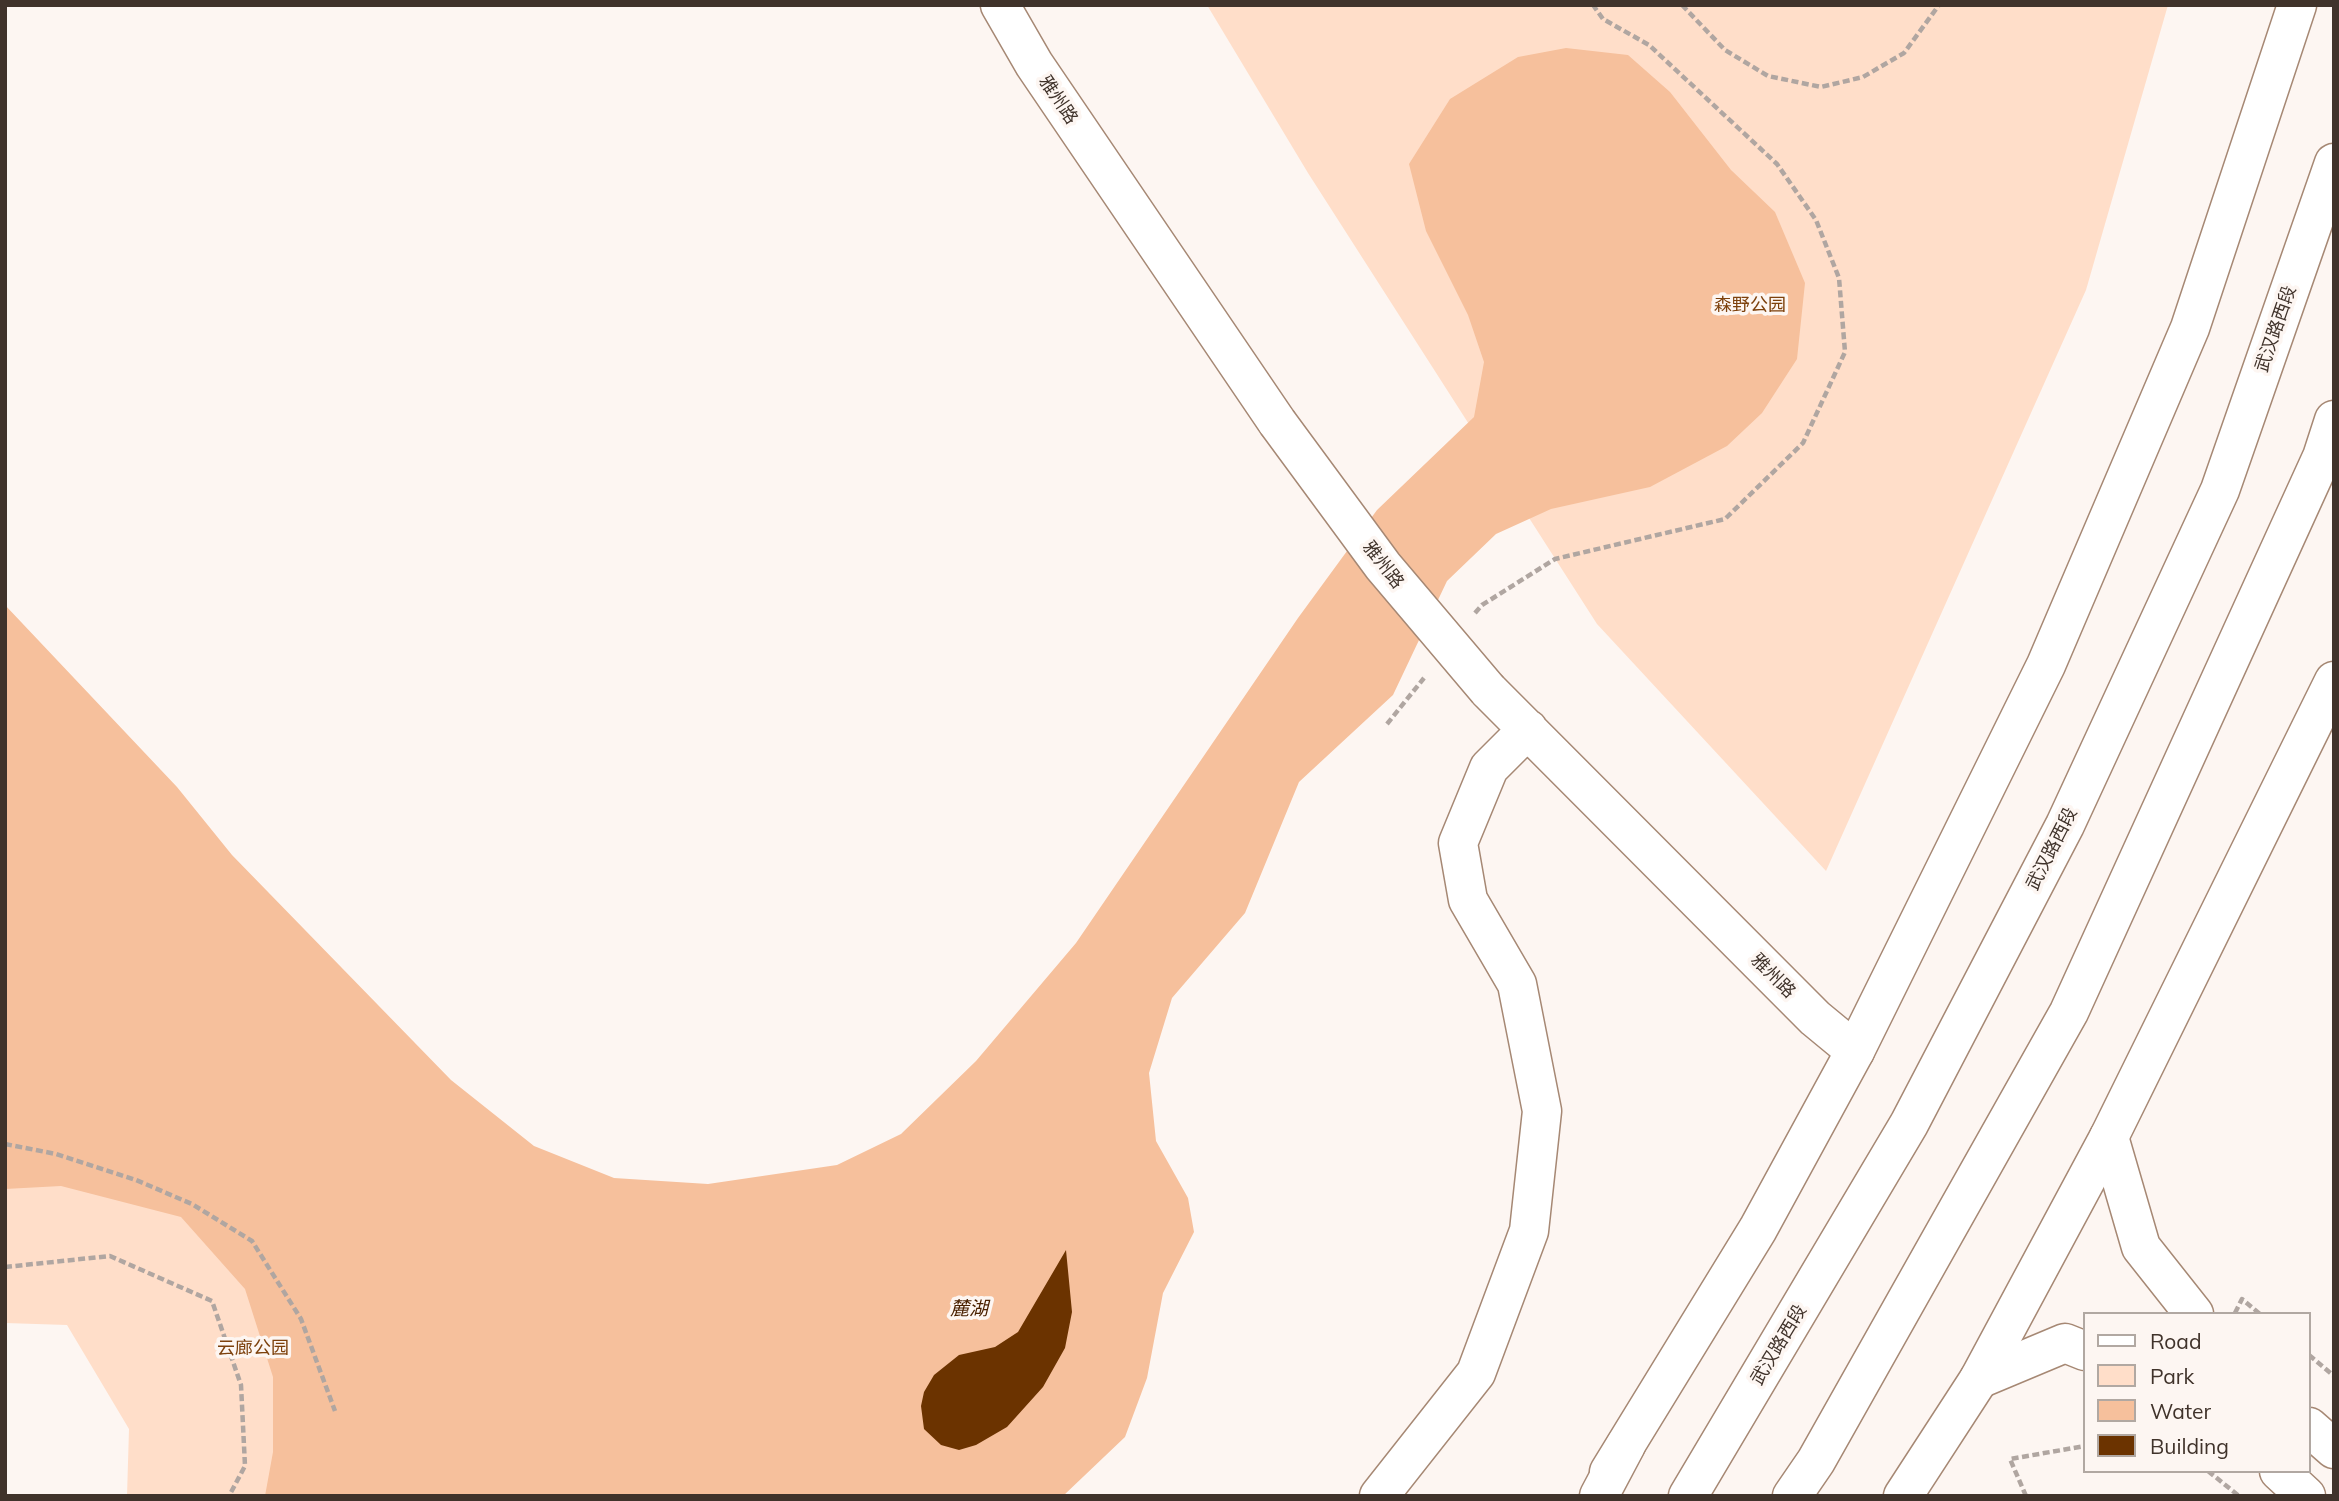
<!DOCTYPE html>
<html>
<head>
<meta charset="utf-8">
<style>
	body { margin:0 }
	#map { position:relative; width:2339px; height:1501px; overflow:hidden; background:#fdf6f2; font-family:Mulish,sans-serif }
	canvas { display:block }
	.frame { position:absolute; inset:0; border:7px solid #40332b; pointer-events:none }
	.legend { position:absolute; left:2083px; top:1312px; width:228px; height:161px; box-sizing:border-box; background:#fdf6f2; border:2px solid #b1a8a2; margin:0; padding:9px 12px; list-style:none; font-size:21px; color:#40332b }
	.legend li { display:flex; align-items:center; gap:14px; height:35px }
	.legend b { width:35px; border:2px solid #b1a8a2 }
</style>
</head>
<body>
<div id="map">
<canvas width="2339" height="1501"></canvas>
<div class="frame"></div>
<ul class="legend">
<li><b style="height:9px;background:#fff"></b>Road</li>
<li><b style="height:19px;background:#ffdec9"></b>Park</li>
<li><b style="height:19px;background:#f6c09c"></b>Water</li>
<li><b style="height:19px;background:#6b3300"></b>Building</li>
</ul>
</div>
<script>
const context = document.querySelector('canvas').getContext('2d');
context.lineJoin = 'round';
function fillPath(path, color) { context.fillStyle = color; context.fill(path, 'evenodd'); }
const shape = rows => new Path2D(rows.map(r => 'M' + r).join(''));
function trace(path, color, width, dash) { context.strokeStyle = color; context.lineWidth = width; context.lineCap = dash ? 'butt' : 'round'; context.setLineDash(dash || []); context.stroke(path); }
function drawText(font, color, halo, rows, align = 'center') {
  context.font = font + ' Mulish,"Noto Sans SC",sans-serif'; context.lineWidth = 7; context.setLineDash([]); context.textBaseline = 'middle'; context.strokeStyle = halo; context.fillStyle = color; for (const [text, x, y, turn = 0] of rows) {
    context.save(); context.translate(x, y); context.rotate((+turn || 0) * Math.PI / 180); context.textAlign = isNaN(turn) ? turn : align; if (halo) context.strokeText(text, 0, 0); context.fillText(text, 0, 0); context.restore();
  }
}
fillPath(shape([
	[1207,5,2168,5,2086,290,1826,871,1597,624,1308,173],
	[5,906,623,1496,127,1496,129,1429,67,1325,5,1323]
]), '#ffdec9');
fillPath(shape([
	[1566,48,1628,55,1670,92,1731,170,1775,212,1805,283,1797,359,1762,413,1727,446,1650,487,1551,509,1496,534,1447,581,1393,695,1299,782,1245,913,1172,998,1149,1073,1156,1141,1188,1198,1194,1232,1163,1293,1147,1378,1125,1437,1063,1496,265,1496,273,1452,273,1377,245,1289,181,1217,61,1186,5,1189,5,605,177,787,232,855,451,1080,534,1146,614,1178,708,1184,837,1165,901,1134,976,1061,1076,943,1298,618,1377,510,1474,417,1484,362,1468,315,1426,231,1409,164,1450,99,1518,57]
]), '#f6c09c');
fillPath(shape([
	[1066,1250,1072,1312,1065,1348,1043,1387,1007,1427,976,1445,959,1450,941,1445,924,1429,921,1406,924,1392,934,1375,959,1355,995,1347,1018,1332]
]), '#6b3300');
const minor = shape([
	[1000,5,1034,64,1277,422],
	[1488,690,1815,1018,1855,1051],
	[2109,1137,2141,1247,2194,1314],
	[1979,1379,2065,1343,2085,1351],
	[2309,1427,2334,1449],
	[2279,1471,2306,1496],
	[1379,1496,1476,1373,1529,1231,1542,1111,1517,984,1468,900,1458,843,1489,768,1528,729]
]);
const major = shape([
	[1609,1472,1758,1229,1855,1051,2046,665,2190,328,2297,5],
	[1903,1496,1979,1379,2109,1137,2334,681]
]);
const highway = shape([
	[1599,1496,1626,1445],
	[1688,1496,1909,1124,2065,825,2220,490,2334,163],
	[1792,1496,1816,1461,2069,1012,2322,457,2334,420]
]);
trace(minor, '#a68874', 41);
trace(major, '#a68874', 41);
trace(highway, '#a68874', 41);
trace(shape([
	[1682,5,1725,50,1768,76,1821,87,1863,77,1904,53,1939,5],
	[1475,613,1482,605,1555,559,1725,519,1803,443,1845,352,1839,278,1816,220,1777,164,1649,45,1603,19,1593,5],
	[1387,724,1424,678],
	[5,1144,56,1154,136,1180,192,1204,252,1241,301,1319,335,1411],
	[5,1267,110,1256,212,1301,241,1385,245,1466,229,1496],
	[2235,1313,2242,1299,2260,1314],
	[2309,1355,2334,1376],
	[2208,1471,2239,1496],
	[2026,1496,2010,1459,2085,1446]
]), '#b0a6a1', 4.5, [7, 3.5]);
trace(minor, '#fff', 38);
trace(major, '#fff', 38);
trace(highway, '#fff', 38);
const minorBridge = shape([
	[1277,422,1383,566,1488,690]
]);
trace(minorBridge, '#a68874', 41, []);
trace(minorBridge, '#fff', 38);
drawText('18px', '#40332b', '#fdf6f2', [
	["雅州路",1058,100,56],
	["武汉路西段",2276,329,-71],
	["雅州路",1383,565,52],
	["武汉路西段",2052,849,-63],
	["雅州路",1773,976,45],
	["武汉路西段",1779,1345,-59]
]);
drawText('18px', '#7d410c', '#fdf6f2', [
	["森野公园",1750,306],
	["云廊公园",253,1349]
]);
drawText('italic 19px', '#4a2100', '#fdf6f2', [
	["麓湖",969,1309]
]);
</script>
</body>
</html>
